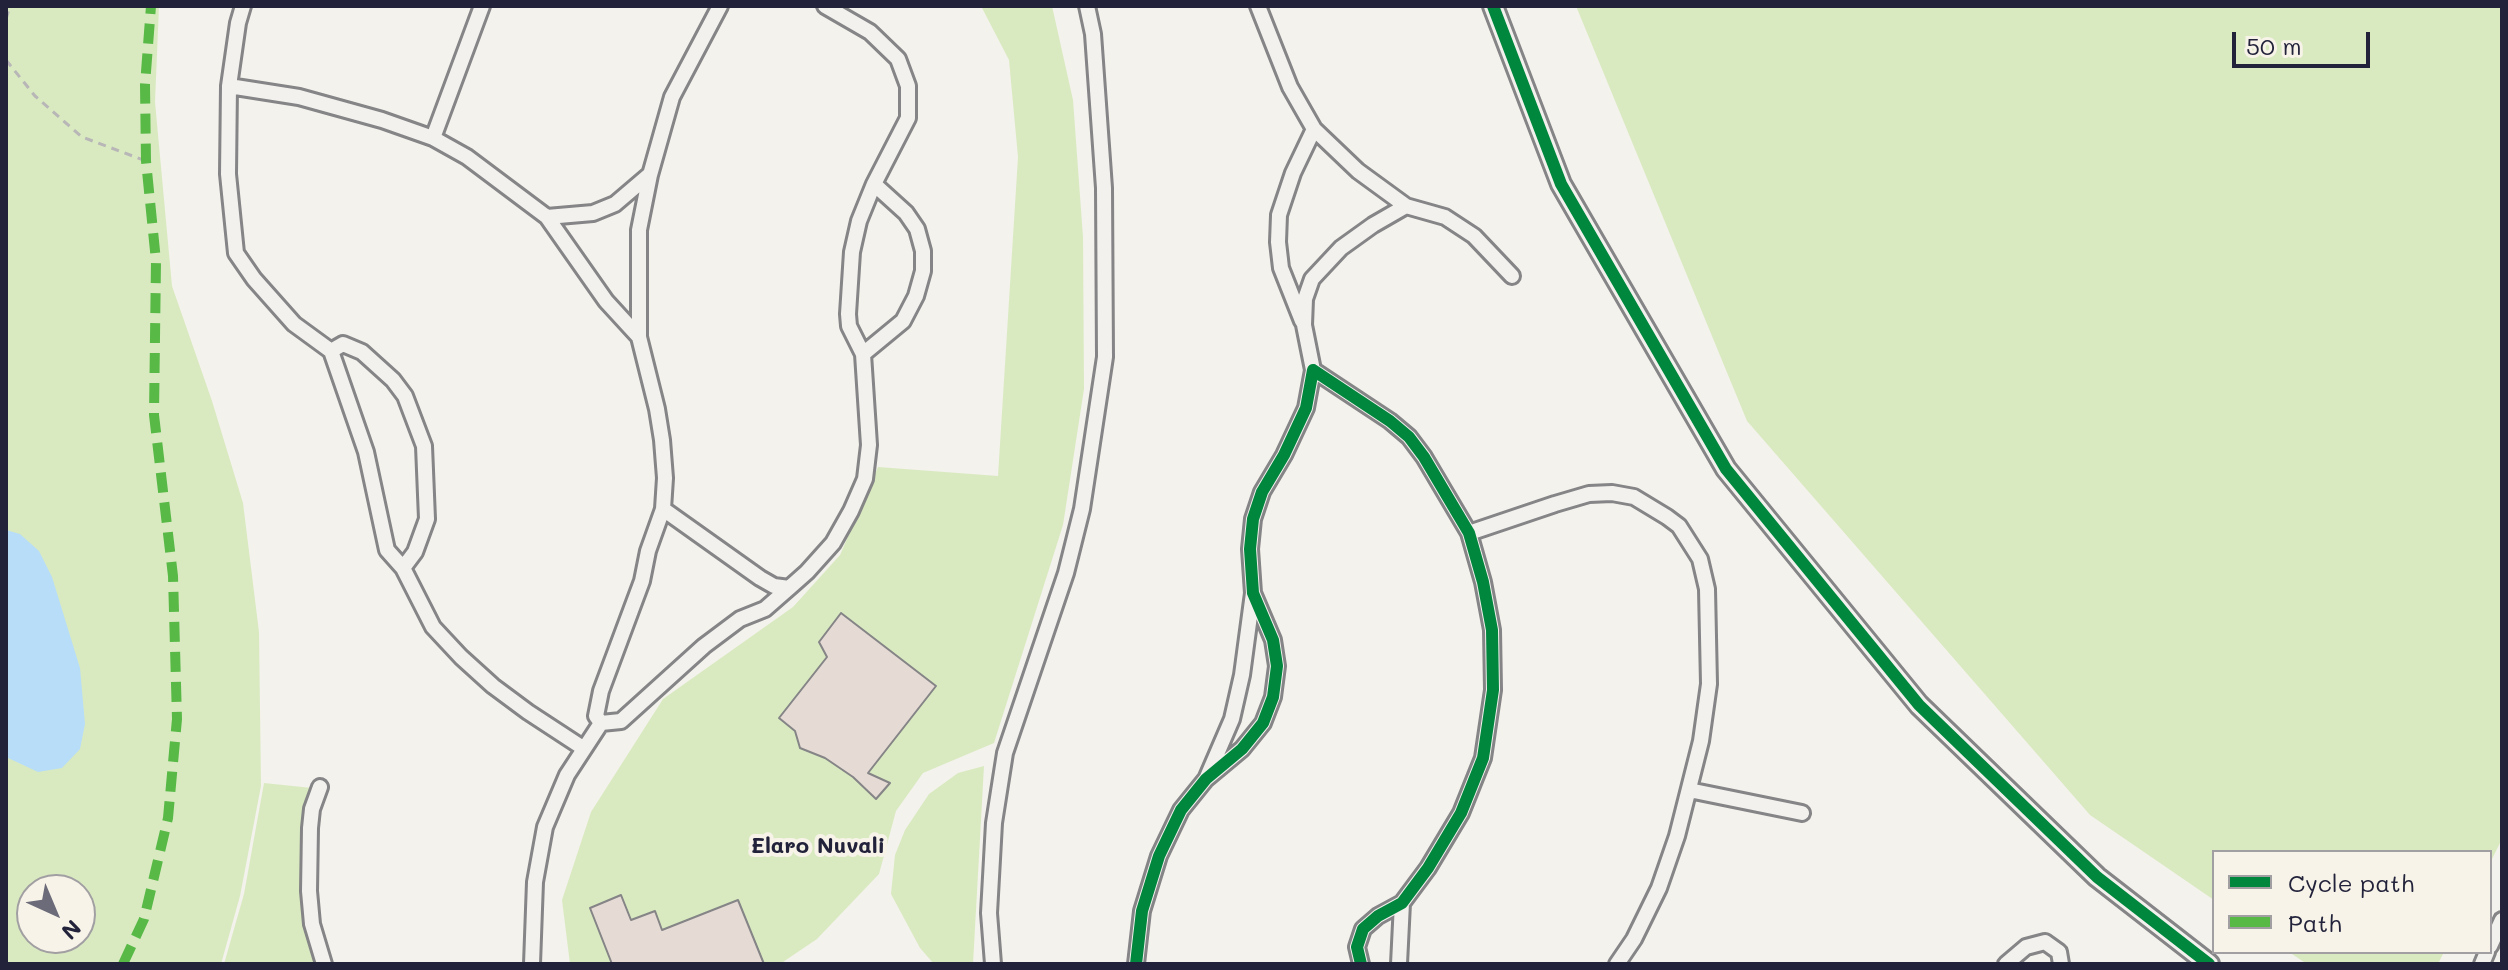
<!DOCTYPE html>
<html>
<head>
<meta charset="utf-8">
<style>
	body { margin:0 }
	#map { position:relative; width:2508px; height:970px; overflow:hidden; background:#f4f2ec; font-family:Mali,sans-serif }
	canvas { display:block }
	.frame { position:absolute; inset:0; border:8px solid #22223b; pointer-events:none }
	.legend { position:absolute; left:2212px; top:850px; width:280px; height:104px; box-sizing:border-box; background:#f7f3e8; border:2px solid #a29fa3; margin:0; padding:10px 14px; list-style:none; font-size:24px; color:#22223b }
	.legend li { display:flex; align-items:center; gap:16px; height:40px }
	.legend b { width:40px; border:2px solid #a29fa3 }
	.north { position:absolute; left:16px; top:874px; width:80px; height:80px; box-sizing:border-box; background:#f7f3e8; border:2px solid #a29fa3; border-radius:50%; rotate:136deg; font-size:22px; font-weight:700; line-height:32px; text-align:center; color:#22223b }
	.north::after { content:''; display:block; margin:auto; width:28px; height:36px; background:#6c6b79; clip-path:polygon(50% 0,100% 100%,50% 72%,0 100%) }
	.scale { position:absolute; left:2232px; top:32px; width:138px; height:36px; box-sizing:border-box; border:4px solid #22223b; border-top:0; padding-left:10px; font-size:24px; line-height:28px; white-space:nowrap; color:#22223b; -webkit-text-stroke:6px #f7f3e8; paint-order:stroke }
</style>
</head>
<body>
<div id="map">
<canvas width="2508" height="970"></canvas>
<div class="frame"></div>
<ul class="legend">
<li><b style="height:10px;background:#00873e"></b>Cycle path</li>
<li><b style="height:10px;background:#58b947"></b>Path</li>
</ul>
<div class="north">N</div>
<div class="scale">50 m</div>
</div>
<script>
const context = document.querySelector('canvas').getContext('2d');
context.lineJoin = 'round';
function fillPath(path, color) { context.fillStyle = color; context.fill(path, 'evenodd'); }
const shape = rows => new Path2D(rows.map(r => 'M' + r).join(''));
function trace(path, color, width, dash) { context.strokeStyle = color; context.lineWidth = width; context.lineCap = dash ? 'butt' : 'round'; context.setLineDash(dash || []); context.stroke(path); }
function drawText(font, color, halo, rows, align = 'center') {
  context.font = font + ' Mali,sans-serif'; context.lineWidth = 8; context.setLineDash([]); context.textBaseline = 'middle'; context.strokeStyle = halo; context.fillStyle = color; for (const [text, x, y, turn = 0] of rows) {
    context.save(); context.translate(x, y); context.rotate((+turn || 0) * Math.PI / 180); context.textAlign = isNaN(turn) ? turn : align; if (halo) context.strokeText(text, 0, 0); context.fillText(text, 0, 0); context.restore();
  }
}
fillPath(shape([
	[6,6,159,6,155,102,172,286,212,401,243,503,259,632,261,786,240,896,221,964,6,964],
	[32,890,80,890,80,938,32,938],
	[981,6,1052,6,1073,100,1083,237,1084,389,1063,525,994,743,923,773,896,811,879,874,817,939,780,964,570,964,562,900,591,812,663,699,793,607,840,555,878,467,998,476,1018,157,1009,60],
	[1576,6,2502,6,2502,839,2490,863,2490,852,2214,852,2214,900,2090,815,1747,421],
	[984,766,973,964,934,964,920,948,891,894,895,855,905,830,929,794,958,773],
	[264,783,312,788,304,809,300,874,304,925,316,964,224,964,244,894],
	[2289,952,2444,952,2438,964,2307,964]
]), '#d9eac1');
fillPath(shape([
	[6,530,20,534,39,551,52,577,80,668,85,724,80,749,62,768,38,772,6,757]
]), '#b8ddf8');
const building = shape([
	[841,613,936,686,868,773,890,783,876,799,853,777,825,758,800,748,795,731,779,718,827,657,819,642,841,613],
	[52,877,75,890,45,890,52,877],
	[621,895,631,920,655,911,662,930,738,900,764,964,612,964,590,908,621,895]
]);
fillPath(building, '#e5dad4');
trace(building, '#858486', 2);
const minor = shape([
	[243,6,238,23,229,86,228,174,236,253,254,279,294,324,331,351,343,344,362,352,393,380,405,396,424,446,427,519,415,552,403,568,433,627,461,657,493,686,528,712,583,748],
	[1258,6,1290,87,1314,129,1358,171,1406,206,1445,217,1474,236,1512,276],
	[229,86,299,97,382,120,433,138,467,157,547,217,606,301,639,337],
	[433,138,482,6],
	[547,217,593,213,615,204,649,175],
	[1302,321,1281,268,1278,242,1279,215,1293,173,1314,129],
	[331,351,366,452,387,550,403,568],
	[863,354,903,321,916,296,923,271,923,251,917,229,906,213,874,184],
	[1313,370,1304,325,1305,299,1312,279,1341,248,1373,225,1406,206],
	[663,509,760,578,774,586,789,588,765,609,740,619,704,646,621,721,601,723,596,716,601,691,642,581,648,551,663,509],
	[663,509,665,478,662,440,657,409,639,337,639,230,650,175,672,97,720,6],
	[1469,533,1555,504,1589,494,1612,493,1634,497,1667,517,1679,526,1700,559,1707,589,1709,684,1701,741,1677,836,1659,888,1634,939,1617,964],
	[789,588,807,572,833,543,851,511,865,479,869,445,863,354,849,326,848,314,852,252,859,221,874,184,908,118,908,86,898,59,870,32,825,6],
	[1207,777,1232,719,1242,675,1253,593],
	[320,787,312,809,310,828,309,891,312,924,324,964],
	[1689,790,1802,813],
	[2490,946,2502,920],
	[532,964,535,882,545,827,567,775,601,723],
	[993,964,989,913,994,823,1005,753,1066,573,1082,509,1105,357,1104,188,1093,34,1087,6],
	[1136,964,1142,911,1159,856,1181,810,1206,779,1242,749,1263,723,1273,697,1277,666,1273,640,1253,593,1250,549,1253,519,1262,492,1284,455,1306,408,1313,370,1390,421,1409,437,1424,457,1469,533,1483,582,1492,630,1493,690,1483,758,1461,813,1428,868,1402,903,1378,916,1363,929,1357,947,1361,964],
	[1399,964,1402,903],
	[2006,964,2026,947,2045,942,2059,952,2061,964],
	[2482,964,2487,952]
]);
const tertiary = shape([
	[1493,6,1561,184,1726,469,1919,705,2097,877,2209,964]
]);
trace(minor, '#858486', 20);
trace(tertiary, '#858486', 24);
trace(shape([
	[6,19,10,6],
	[6,60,35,96,82,137,146,161]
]), '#b8b6b6', 3, [8, 6]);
trace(minor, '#f2f1ed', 14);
trace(tertiary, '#f2f1ed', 18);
trace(shape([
	[123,964,144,919,168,818,177,719,173,576,154,415,156,261,146,161,145,85,151,6]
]), '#58b947', 10, [20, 10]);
trace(shape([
	[1493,6,1561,184,1726,469,1919,705,2097,877,2209,964],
	[1136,964,1142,911,1159,856,1181,810,1206,779,1242,749,1263,723,1273,697,1277,666,1273,640,1253,593,1250,549,1253,519,1262,492,1284,455,1306,408,1313,370,1390,421,1409,437,1424,457,1469,533,1483,582,1492,630,1493,690,1483,758,1461,813,1428,868,1402,903,1378,916,1363,929,1357,947,1361,964]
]), '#00873e', 12);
drawText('bold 22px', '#22223b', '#f7f3e8', [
	["Elaro Nuvali",818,846]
]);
</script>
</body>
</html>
